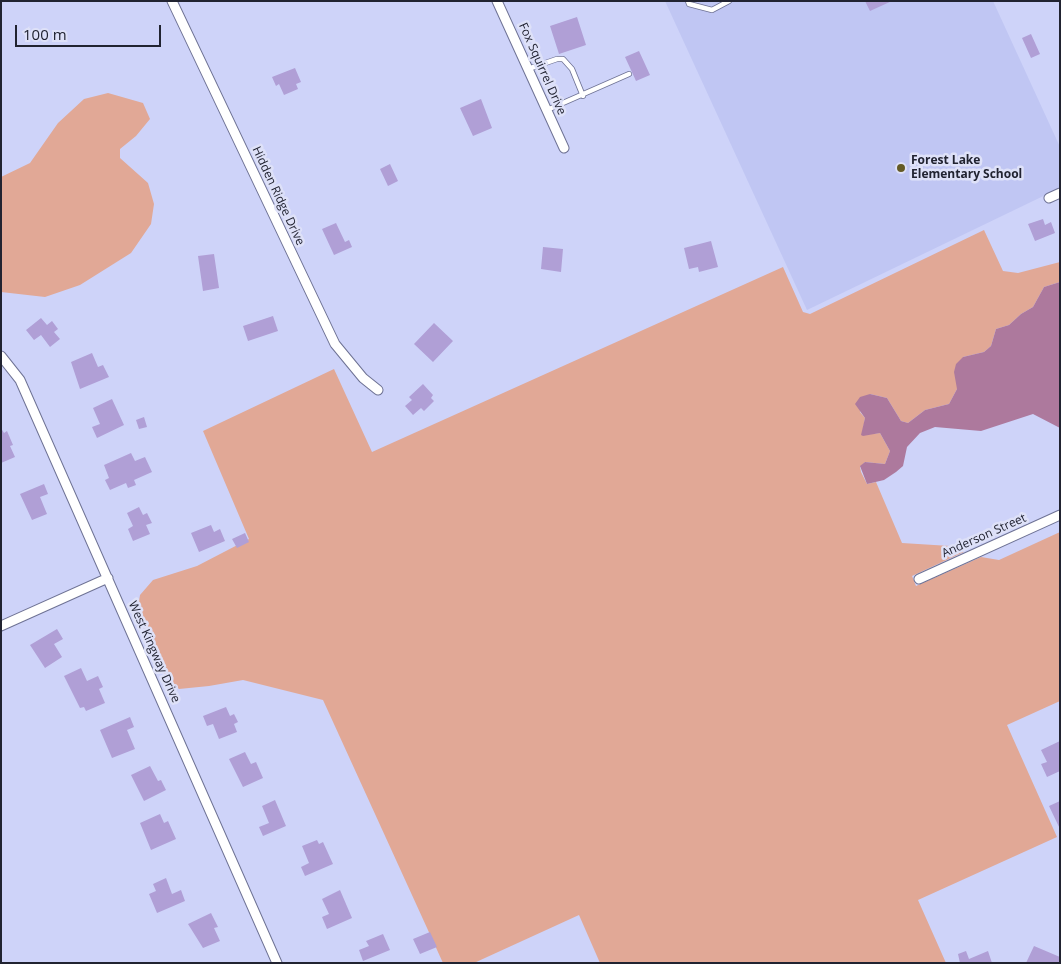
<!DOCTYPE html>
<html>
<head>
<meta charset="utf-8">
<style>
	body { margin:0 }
	#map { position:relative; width:1061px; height:964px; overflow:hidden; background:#ced3f9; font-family:"Open Sans",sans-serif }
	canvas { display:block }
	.frame { position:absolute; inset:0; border:2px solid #212331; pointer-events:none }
	.scale { position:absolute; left:15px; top:25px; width:146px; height:22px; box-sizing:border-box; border:2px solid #212331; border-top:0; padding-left:6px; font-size:15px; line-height:18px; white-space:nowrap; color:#212331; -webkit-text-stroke:4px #dee1f8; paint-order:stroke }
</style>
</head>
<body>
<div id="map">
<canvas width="1061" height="964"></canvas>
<div class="frame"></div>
<div class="scale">100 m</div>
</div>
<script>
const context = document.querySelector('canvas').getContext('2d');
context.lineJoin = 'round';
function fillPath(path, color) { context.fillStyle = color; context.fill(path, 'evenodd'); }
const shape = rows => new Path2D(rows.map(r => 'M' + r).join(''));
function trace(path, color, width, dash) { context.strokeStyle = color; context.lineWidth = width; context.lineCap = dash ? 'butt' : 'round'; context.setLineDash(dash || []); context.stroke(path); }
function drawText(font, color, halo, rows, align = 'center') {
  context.font = font + ' "Open Sans",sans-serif'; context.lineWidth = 5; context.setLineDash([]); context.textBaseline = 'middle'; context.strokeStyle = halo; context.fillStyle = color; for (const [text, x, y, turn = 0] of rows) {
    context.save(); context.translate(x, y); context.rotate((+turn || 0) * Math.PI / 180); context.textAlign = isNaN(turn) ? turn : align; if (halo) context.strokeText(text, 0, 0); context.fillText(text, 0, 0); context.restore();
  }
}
fillPath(shape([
	[665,1,993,1,1060,147,1060,188,807,310]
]), '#c0c6f3');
fillPath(shape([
	[108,93,143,103,150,119,136,136,120,149,120,158,148,183,154,204,151,224,131,253,80,285,45,297,1,292,1,177,30,163,58,123,84,99],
	[984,230,1003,271,1018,273,1060,262,1060,282,1044,287,1033,307,1021,314,1009,325,996,329,991,346,984,352,963,357,957,389,949,404,925,410,908,423,901,421,887,398,870,394,860,412,865,418,862,435,880,433,890,451,885,464,865,462,860,467,861,472,867,484,876,482,902,543,950,546,964,552,912,576,916,586,981,557,999,560,1060,532,1060,701,1007,725,1057,837,918,900,946,963,600,963,579,915,474,963,443,963,323,700,243,680,209,686,179,689,165,675,137,613,140,595,153,580,197,566,249,539,203,431,334,369,372,452,783,267,803,312,810,314]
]), '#e1a896');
fillPath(shape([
	[1060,282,1060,428,1033,414,981,431,935,427,920,433,907,447,903,466,896,472,884,480,867,484,860,466,865,462,885,464,890,451,880,433,863,436,861,435,865,418,855,404,860,397,870,394,887,398,901,421,908,423,925,410,949,404,957,389,954,372,956,364,963,357,984,352,991,346,996,329,1009,325,1021,314,1033,307,1044,287]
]), '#ad799d');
fillPath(shape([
	[865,1,892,1,870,11],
	[577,17,586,45,559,54,550,26],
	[1031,34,1040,54,1031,58,1022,38],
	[639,51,650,75,636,81,625,57],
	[295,68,301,82,296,84,298,89,284,95,279,84,276,86,272,77],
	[481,99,492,128,473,136,460,108],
	[390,164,398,181,388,186,380,169],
	[1043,219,1045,225,1051,222,1055,233,1035,241,1028,224],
	[336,223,345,242,349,240,352,247,334,255,322,229],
	[711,241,718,267,699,272,698,267,689,269,684,248],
	[543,247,563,249,561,272,541,269],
	[214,254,219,288,203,291,198,256],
	[273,316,278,331,248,341,243,326],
	[41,318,47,325,52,321,58,329,54,332,60,339,50,347,41,335,34,340,26,330],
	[434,323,453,341,433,362,414,344],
	[92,353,98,367,103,365,109,377,80,389,71,362],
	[423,384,433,395,431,398,434,401,424,411,421,408,413,415,405,406,412,400,409,397],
	[112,399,124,425,97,438,92,427,100,424,93,408],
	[144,417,147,427,139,429,136,420],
	[1,428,4,433,7,431,13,445,10,446,15,457,1,463],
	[131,453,135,461,145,457,152,472,134,480,136,485,128,488,126,483,110,490,105,480,109,478,104,465],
	[44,484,48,494,40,497,47,514,32,520,20,494],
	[139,507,143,515,147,513,152,523,146,525,150,534,133,541,128,529,133,526,127,513],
	[211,525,214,532,220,529,225,541,199,552,191,533],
	[245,533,249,542,237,548,232,539],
	[57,629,63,639,54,644,62,657,45,668,30,645],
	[81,668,87,681,98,676,103,687,99,689,105,703,86,711,84,707,80,708,64,676],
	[226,707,230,716,234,714,238,722,234,724,237,732,219,739,213,724,207,726,203,716],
	[130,717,134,727,127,730,135,749,112,758,100,730],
	[1060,741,1060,771,1047,777,1041,764,1047,762,1041,750],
	[245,752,251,764,256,762,263,778,243,787,229,759],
	[150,766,158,781,161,780,166,790,144,801,131,775],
	[275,800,286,826,263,836,259,827,269,823,262,806],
	[1060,801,1060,829,1049,806],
	[160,814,164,823,168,821,176,839,151,850,140,823],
	[317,840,319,844,323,842,333,864,305,876,301,867,309,863,302,846],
	[166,878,172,894,181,890,185,901,157,913,149,894,156,891,153,884],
	[340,890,352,918,327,929,322,917,329,914,322,899],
	[211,913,218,927,214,928,220,941,203,948,188,924],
	[430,932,437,947,420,954,413,939],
	[383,934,390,950,363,961,359,950,369,946,366,941],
	[1034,946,1060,957,1060,963,1026,963],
	[966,951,969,959,988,951,992,963,960,963,958,954]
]), '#b09fd6');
const lane = shape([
	[688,1,689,4,712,10,729,1],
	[528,69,557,59,563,59,572,69,583,96],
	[547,110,629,74]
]);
const street = shape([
	[172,1,335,344,363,378,378,390],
	[497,1,564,148],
	[1049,198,1060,193],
	[1,356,20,380,277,963],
	[919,579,1060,515],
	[1,626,108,578]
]);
trace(lane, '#6e7294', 6);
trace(street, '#6e7294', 11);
trace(lane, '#fff', 4.5);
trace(street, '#fff', 9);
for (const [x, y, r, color] of [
	[901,168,5,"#645a26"]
]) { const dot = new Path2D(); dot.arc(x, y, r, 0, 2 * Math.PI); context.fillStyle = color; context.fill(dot); trace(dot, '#dee1f8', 2); }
drawText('12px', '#212331', '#dee1f8', [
	["Fox Squirrel Drive",542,69,66],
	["Hidden Ridge Drive",278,196,65],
	["Anderson Street",984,536,-24],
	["West Kingway Drive",154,652,66]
]);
drawText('bold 12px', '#212331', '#dee1f8', [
	["Forest Lake",911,161],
	["Elementary School",911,175]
], 'left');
</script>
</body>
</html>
